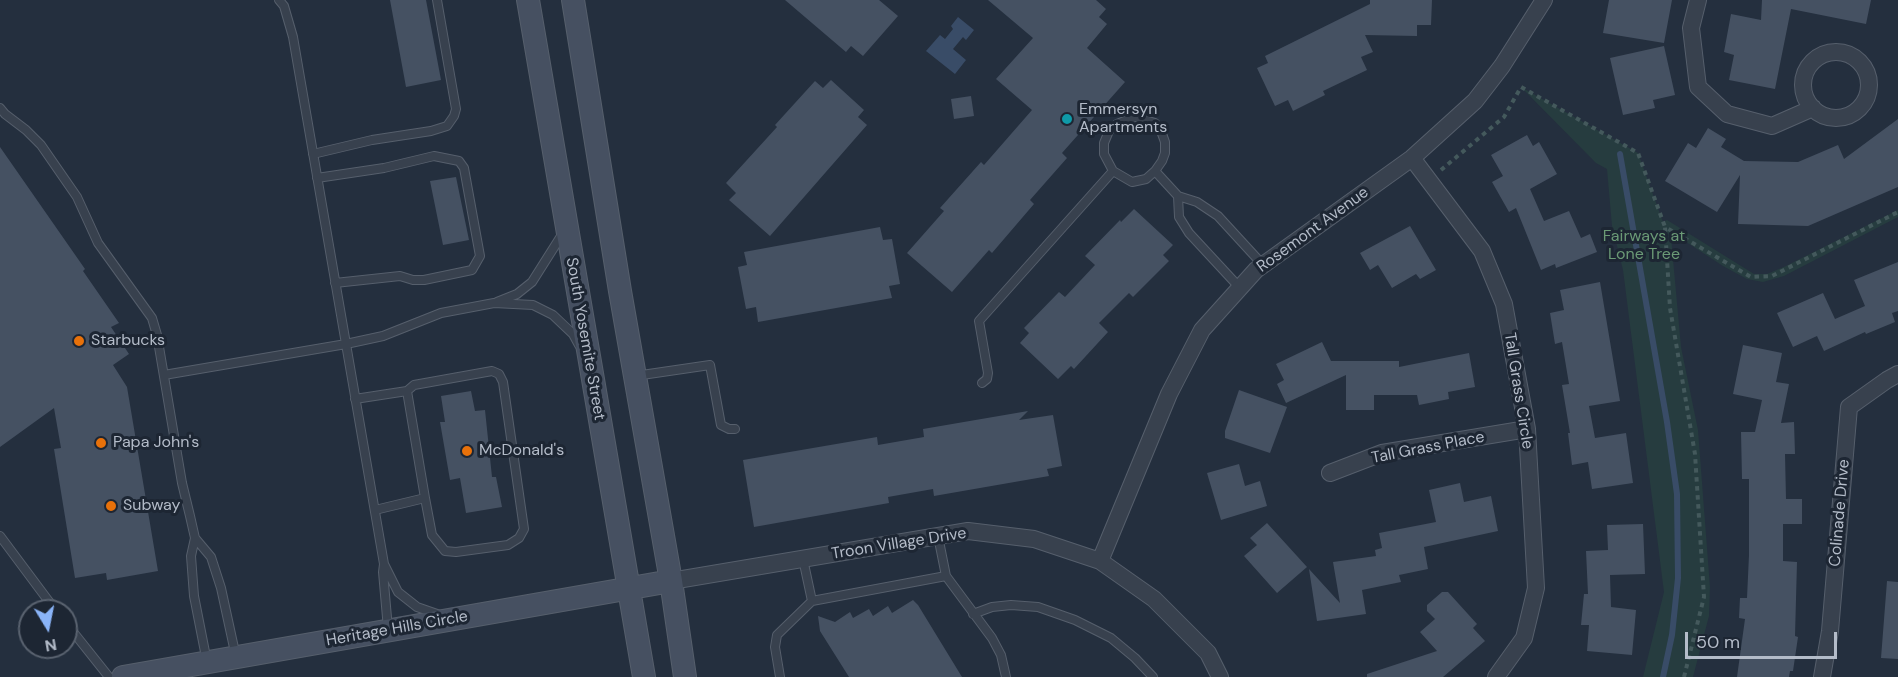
<!DOCTYPE html>
<html>
<head>
<meta charset="utf-8">
<style>
	body { margin:0 }
	#map { position:relative; width:1898px; height:677px; overflow:hidden; background:#242f3e; font-family:"DM Sans",sans-serif }
	canvas { display:block }
	.north { position:absolute; left:18px; top:599px; width:60px; height:60px; box-sizing:border-box; background:#1d2633; border:2px solid #59626f; border-radius:50%; rotate:170deg; font-size:16px; font-weight:700; line-height:24px; text-align:center; color:#b4bcc9 }
	.north::after { content:''; display:block; margin:auto; width:21px; height:27px; background:#8ab4f8; clip-path:polygon(50% 0,100% 100%,50% 72%,0 100%) }
	.scale { position:absolute; left:1685px; top:632px; width:152px; height:27px; box-sizing:border-box; border:3px solid #b4bcc9; border-top:0; padding-left:8px; font-size:18px; line-height:21px; white-space:nowrap; color:#b4bcc9; -webkit-text-stroke:4px #1d2633; paint-order:stroke }
</style>
</head>
<body>
<div id="map">
<canvas width="1898" height="677"></canvas>
<div class="north">N</div>
<div class="scale">50 m</div>
</div>
<script>
const context = document.querySelector('canvas').getContext('2d');
context.lineJoin = 'round';
function fillPath(path, color) { context.fillStyle = color; context.fill(path, 'evenodd'); }
const shape = rows => new Path2D(rows.map(r => 'M' + r).join(''));
function trace(path, color, width, dash) { context.strokeStyle = color; context.lineWidth = width; context.lineCap = dash ? 'butt' : 'round'; context.setLineDash(dash || []); context.stroke(path); }
function drawText(font, color, halo, rows, align = 'center') {
  context.font = font + ' "DM Sans",sans-serif'; context.lineWidth = 6; context.setLineDash([]); context.textBaseline = 'middle'; context.strokeStyle = halo; context.fillStyle = color; for (const [text, x, y, turn = 0] of rows) {
    context.save(); context.translate(x, y); context.rotate((+turn || 0) * Math.PI / 180); context.textAlign = isNaN(turn) ? turn : align; if (halo) context.strokeText(text, 0, 0); context.fillText(text, 0, 0); context.restore();
  }
}
fillPath(shape([
	[1521,87,1638,153,1663,222,1667,220,1754,274,1767,274,1786,266,1898,210,1898,217,1784,276,1763,282,1747,279,1723,266,1677,236,1671,237,1681,347,1698,430,1710,587,1709,616,1693,677,1643,677,1664,592,1623,270,1612,226,1607,169,1596,163]
]), '#263c3f');
fillPath(shape([
	[958,17,974,30,966,40,963,37,953,49,966,60,955,74,926,51,940,35,945,39,953,29,951,26]
]), '#394c67');
trace(shape([
	[1620,154,1667,422,1677,494,1678,578,1672,635,1663,677]
]), '#394c67', 6);
fillPath(shape([
	[390,0,426,0,441,80,406,87],
	[785,0,879,0,898,16,863,56,851,46,846,52],
	[988,0,1096,0,1106,9,1099,17,1107,24,1087,48,1125,82,1062,153,1067,158,1030,200,1034,204,992,253,989,250,952,292,907,253,944,211,940,208,981,162,984,165,1032,110,996,79,1033,38],
	[1370,0,1432,0,1431,25,1417,25,1417,36,1365,35,1373,52,1361,57,1367,70,1323,91,1325,95,1293,111,1288,100,1275,106,1257,68,1268,63,1265,56,1370,4],
	[1609,0,1672,0,1664,43,1603,33],
	[1762,0,1871,0,1866,24,1791,9,1775,89,1729,80,1734,55,1724,52,1731,14,1761,20],
	[1664,46,1675,95,1653,100,1655,108,1623,115,1610,58],
	[831,80,864,110,858,117,867,125,770,236,729,200,736,193,726,183,777,127,775,125,815,81,823,88],
	[971,96,974,116,954,119,951,99],
	[1898,119,1898,187,1808,226,1738,224,1740,175,1717,212,1665,181,1688,143,1696,148,1708,128,1726,139,1721,147,1744,161,1798,162,1838,145,1844,159],
	[1527,135,1533,146,1539,142,1557,174,1530,189,1544,221,1569,211,1581,238,1590,234,1597,252,1556,268,1555,264,1541,270,1516,208,1509,212,1492,182,1503,176,1491,155],
	[0,147,85,269,83,271,119,323,111,327,129,354,113,365,127,387,158,571,107,580,106,573,75,578,54,449,61,448,54,408,0,447],
	[456,177,469,240,443,245,430,181],
	[1134,209,1173,245,1163,255,1169,261,1133,297,1129,293,1099,323,1108,332,1074,369,1071,366,1058,379,1020,343,1029,333,1024,328,1059,292,1065,297,1095,265,1085,256,1120,220,1121,222],
	[1410,226,1436,270,1420,279,1416,274,1392,288,1378,265,1370,270,1360,253],
	[880,227,883,240,892,239,900,284,889,286,892,298,758,322,756,307,746,309,738,267,747,265,744,252],
	[1898,262,1898,311,1892,313,1895,322,1866,334,1865,332,1824,351,1817,336,1793,347,1777,313,1823,293,1835,319,1865,306,1854,280],
	[1600,282,1620,401,1589,406,1595,438,1626,433,1633,483,1592,489,1588,462,1572,465,1568,433,1570,433,1562,385,1569,384,1562,342,1555,344,1550,313,1564,310,1560,290],
	[1322,342,1331,361,1399,361,1399,367,1469,353,1475,387,1448,392,1449,399,1419,405,1417,395,1374,395,1374,410,1346,410,1346,375,1286,403,1277,384,1284,380,1276,364],
	[1743,345,1782,353,1776,382,1789,384,1781,423,1794,422,1795,454,1785,454,1786,499,1802,499,1802,524,1783,524,1783,561,1797,562,1795,636,1798,637,1793,671,1790,671,1789,677,1737,677,1745,619,1739,618,1740,598,1747,598,1749,555,1749,479,1742,479,1741,432,1755,432,1762,400,1733,394],
	[1239,390,1287,407,1270,453,1225,438,1225,431],
	[471,391,475,411,485,410,492,477,496,477,502,507,466,513,460,478,450,480,440,422,445,422,441,396],
	[1028,411,1019,420,1053,415,1062,466,1047,469,1049,476,934,496,933,489,888,497,889,503,754,527,743,460,877,437,878,445,924,437,923,429],
	[1239,464,1245,486,1260,481,1267,506,1221,520,1207,473],
	[1460,483,1464,502,1491,496,1498,531,1424,547,1428,569,1399,575,1401,582,1362,590,1366,614,1317,621,1309,569,1340,603,1333,562,1376,556,1375,550,1382,548,1379,533,1436,522,1429,490],
	[1267,523,1307,567,1277,593,1244,556,1257,545,1250,538],
	[1643,524,1645,574,1610,575,1611,607,1636,610,1632,655,1587,651,1589,625,1581,625,1584,594,1588,594,1586,551,1608,550,1607,525],
	[1887,581,1898,582,1898,659,1881,658],
	[1442,592,1448,592,1477,624,1473,628,1485,641,1443,677,1367,677,1367,674,1437,651,1420,632,1435,619,1427,611,1427,605],
	[913,600,918,605,962,677,849,677,820,631,818,616,835,622,850,612,853,618,869,609,873,616,888,606,892,613]
]), '#455162');
const lane = shape([
	[279,0,284,6,293,37,384,564,398,592,417,607,440,615],
	[0,108,5,114,26,130,41,145,77,197,98,243,152,318,157,335,182,483,190,516,195,538,211,557,221,588,236,657],
	[1135,117,1155,123,1161,131,1165,142,1165,153,1162,161,1155,171,1146,179,1132,182,1113,171,1104,154,1104,143,1109,131,1117,124,1135,117],
	[313,154,372,140,431,131,447,126,454,116,456,109,437,0],
	[1155,171,1178,196,1197,202,1218,216,1263,265],
	[317,178,384,168,434,156,459,161,464,168,480,256,472,270,424,280,413,280,400,276,335,283],
	[1178,196,1179,217,1189,233,1240,288],
	[497,302,517,294,532,282,563,233],
	[164,375,346,344,383,336,441,313,494,303,533,305,553,315,573,334,579,345],
	[635,376,710,365,721,425,729,429,735,429],
	[982,383,987,379,988,373,979,321,1113,171],
	[407,391,414,385,492,371,499,374,503,382,524,529,519,538,508,545,456,552,445,551,432,535,425,498],
	[355,399,407,391,425,498,375,510],
	[0,536,56,611],
	[195,538,191,556,194,596,207,662],
	[803,559,812,601,946,576,938,536],
	[384,564,383,572,388,629],
	[946,576,992,638,1001,655,1006,677],
	[973,614,992,607,1011,605,1038,607,1075,620,1111,638,1135,658,1153,677],
	[66,623,109,677],
	[780,677,775,647,777,635,812,601]
]);
const street = shape([
	[1698,0,1691,28,1698,87,1727,114,1772,126,1813,108],
	'1803 85a33 33 0 1 1 66 0a33 33 0 1 1-66 0Z',
	[1412,158,1482,251,1504,304,1527,429,1536,588,1524,638,1496,677],
	[1330,473,1382,453,1527,429],
	[1100,561,1169,394,1202,330,1256,270,1412,158,1475,101,1502,66,1544,0],
	[671,581,968,531,1034,539,1100,561,1154,599,1208,653,1220,677],
	[1822,677,1830,631,1849,407,1887,380,1898,374]
]);
const secondary = shape([
	[528,0,644,677],
	[573,0,620,291,671,581,685,677],
	[123,677,671,581]
]);
trace(lane, '#565f6c', 10);
trace(street, '#565f6c', 18);
trace(secondary, '#565f6c', 24);
trace(shape([
	[1441,170,1504,117,1521,87,1638,153,1665,227],
	[1684,677,1704,597,1695,454,1670,308,1665,227,1751,277,1772,276,1898,212]
]), '#44595c', 4, [4.5, 4.5]);
trace(lane, '#38414e', 8);
trace(street, '#38414e', 16);
trace(secondary, '#465061', 22);
for (const [x, y, r, color] of [
	[1067,119,6,"#0f9aa8"],
	[79,341,6,"#e8710a"],
	[101,443,6,"#e8710a"],
	[467,451,6,"#e8710a"],
	[111,506,6,"#e8710a"]
]) { const dot = new Path2D(); dot.arc(x, y, r, 0, 2 * Math.PI); context.fillStyle = color; context.fill(dot); trace(dot, '#1d2633', 2); }
drawText('16px', '#b4bcc9', '#1d2633', [
	["Emmersyn",1079,110],
	["Apartments",1079,128],
	["Starbucks",91,341],
	["Papa John's",113,443],
	["McDonald's",479,451],
	["Subway",123,506]
], 'left');
drawText('16px', '#b4bcc9', '#1d2633', [
	["Rosemont Avenue",1313,230,-36],
	["South Yosemite Street",585,339,80],
	["Tall Grass Circle",1518,391,81],
	["Tall Grass Place",1428,448,-11],
	["Colinade Drive",1840,513,-85],
	["Troon Village Drive",899,544,-9],
	["Heritage Hills Circle",397,629,-10]
]);
drawText('16px', '#6b9a76', '#1d2633', [
	["Fairways at",1644,237],
	["Lone Tree",1644,255]
]);
</script>
</body>
</html>
